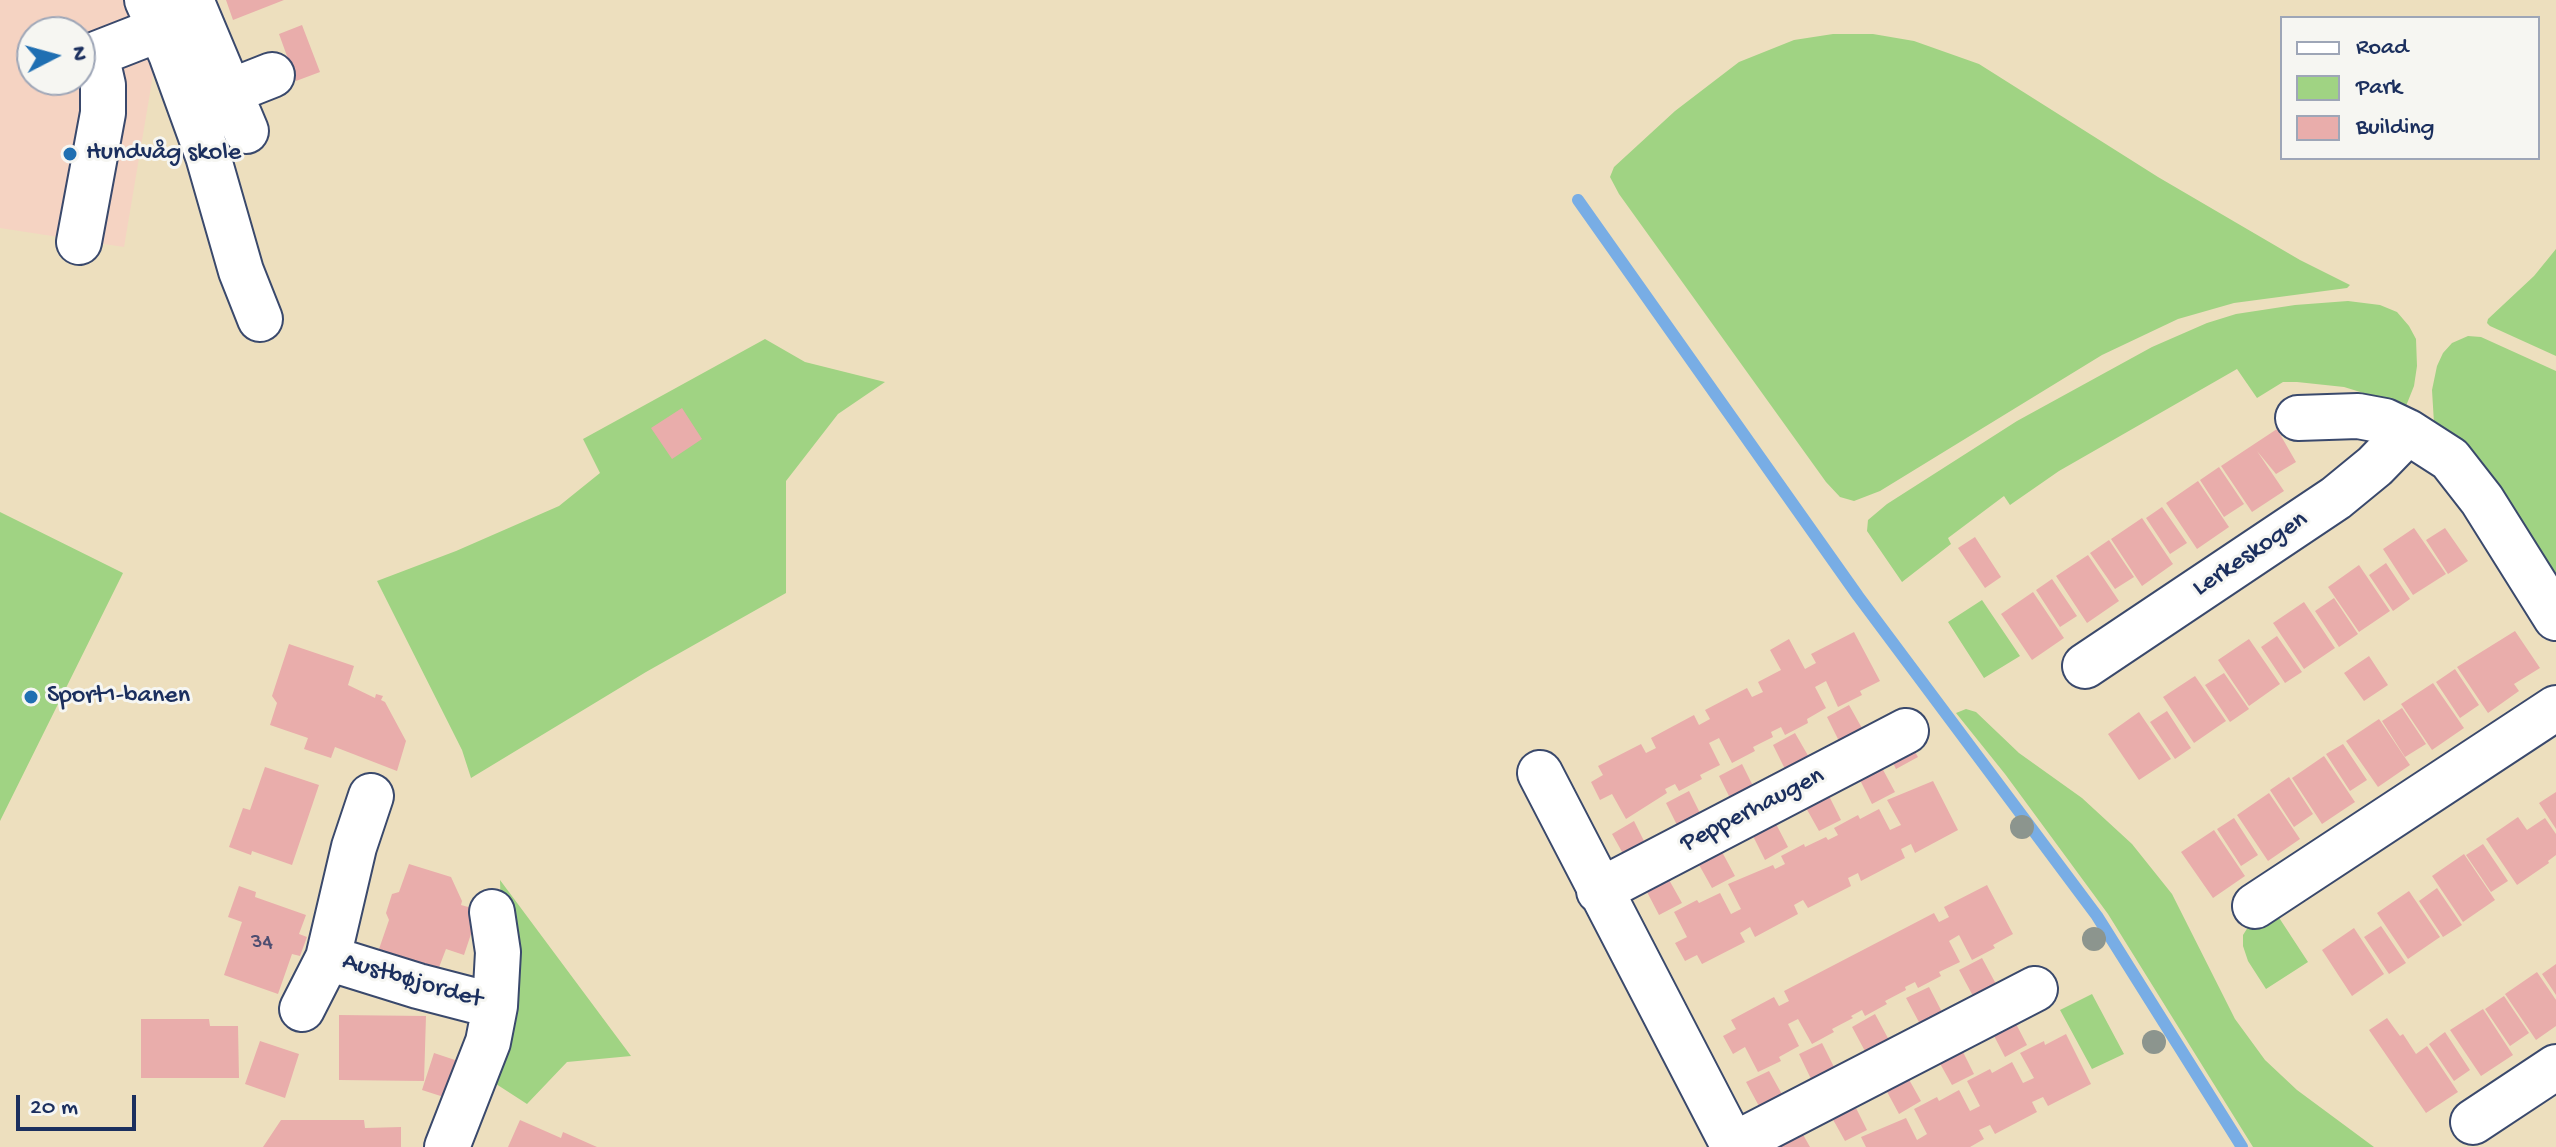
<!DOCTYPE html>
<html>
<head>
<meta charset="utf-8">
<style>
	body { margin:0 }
	#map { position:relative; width:2556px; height:1147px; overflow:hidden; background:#eddfbe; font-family:"Gochi Hand",sans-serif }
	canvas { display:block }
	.legend { position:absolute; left:2280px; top:16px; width:260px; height:144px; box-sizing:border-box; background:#f6f6f2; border:2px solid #9ea6b7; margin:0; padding:10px 14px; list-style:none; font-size:24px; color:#1b2f5e }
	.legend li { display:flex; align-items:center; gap:16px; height:40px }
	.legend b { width:40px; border:2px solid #9ea6b7 }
	.north { position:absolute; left:16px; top:16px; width:80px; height:80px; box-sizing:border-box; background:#f6f6f2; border:2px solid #9ea6b7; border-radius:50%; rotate:84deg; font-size:22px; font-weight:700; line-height:32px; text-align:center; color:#1b2f5e }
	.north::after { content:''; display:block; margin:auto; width:28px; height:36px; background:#1f6fb2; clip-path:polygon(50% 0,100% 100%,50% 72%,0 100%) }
	.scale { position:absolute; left:16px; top:1095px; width:120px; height:36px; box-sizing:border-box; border:4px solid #1b2f5e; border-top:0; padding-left:10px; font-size:24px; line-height:28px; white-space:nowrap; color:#1b2f5e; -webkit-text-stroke:6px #f6f6f2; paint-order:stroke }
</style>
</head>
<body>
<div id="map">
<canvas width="2556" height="1147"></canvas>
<ul class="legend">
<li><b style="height:10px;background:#fff"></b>Road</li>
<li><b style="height:22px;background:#a0d383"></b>Park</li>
<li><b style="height:22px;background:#e9adab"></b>Building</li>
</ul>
<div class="north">N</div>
<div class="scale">20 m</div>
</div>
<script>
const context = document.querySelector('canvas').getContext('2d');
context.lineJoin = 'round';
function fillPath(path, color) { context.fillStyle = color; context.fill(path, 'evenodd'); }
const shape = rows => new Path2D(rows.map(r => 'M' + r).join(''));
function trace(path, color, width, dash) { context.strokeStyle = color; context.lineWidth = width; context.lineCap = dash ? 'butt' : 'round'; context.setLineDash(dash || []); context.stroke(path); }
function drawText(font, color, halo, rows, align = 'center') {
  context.font = font + ' "Gochi Hand",sans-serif'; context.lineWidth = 6; context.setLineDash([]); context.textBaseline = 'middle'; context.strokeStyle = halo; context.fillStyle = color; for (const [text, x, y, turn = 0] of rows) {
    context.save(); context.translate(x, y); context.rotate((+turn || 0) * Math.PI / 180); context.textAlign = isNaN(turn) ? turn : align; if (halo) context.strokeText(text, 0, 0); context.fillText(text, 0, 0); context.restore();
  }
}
fillPath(shape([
	[0,0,131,0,147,30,153,75,124,247,0,228],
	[32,32,80,32,80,80,32,80]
]), '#f5d3c2');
fillPath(shape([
	[1833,34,1873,34,1914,41,1979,64,2158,177,2300,260,2350,285,2347,288,2234,303,2178,319,2102,355,1880,491,1854,501,1840,497,1826,482,1619,194,1610,177,1614,167,1675,111,1739,62,1794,40],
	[2556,249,2556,356,2490,326,2487,323,2488,319,2534,276],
	[2348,301,2380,305,2397,312,2409,326,2416,339,2417,366,2414,386,2406,406,2344,387,2297,382,2283,382,2257,398,2237,369,2059,471,2010,505,2004,496,1948,538,1951,544,1902,582,1867,531,1868,520,1887,504,2017,421,2152,347,2207,323,2236,314,2295,305],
	[2468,336,2481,337,2556,371,2556,595,2434,423,2432,390,2437,366,2443,353,2452,343],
	[765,339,805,362,885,382,838,414,786,481,786,593,646,672,471,778,462,750,377,581,456,551,559,506,600,473,583,439],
	[0,512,123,573,0,821],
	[1982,600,2020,656,1984,678,1948,622],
	[1966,709,1976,712,2019,753,2082,798,2132,844,2172,894,2235,1019,2265,1060,2297,1090,2374,1147,2253,1147,2108,914,2005,774,1956,713],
	[500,880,631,1056,567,1062,527,1104,493,1082,504,1015],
	[2274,910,2308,962,2266,989,2248,961,2243,946,2243,935,2250,924],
	[2092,994,2124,1054,2092,1069,2060,1010]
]), '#a0d383');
trace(shape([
	[1578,200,1858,596,2097,916,2242,1147]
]), '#78ade5', 12);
fillPath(shape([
	[226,0,284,0,233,20],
	[302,25,320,72,296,81,279,34],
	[682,408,702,439,672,459,651,428],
	[2277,429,2296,462,2276,474,2257,451,2284,491,2252,512,2221,466],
	[2219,467,2244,504,2224,517,2200,480],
	[2198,481,2229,527,2197,549,2166,503],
	[2162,507,2187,543,2170,554,2146,518],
	[2142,518,2173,564,2142,586,2111,539],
	[2414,528,2446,574,2413,595,2383,549],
	[2445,528,2468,561,2448,574,2426,540],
	[1975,537,2001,577,1985,588,1958,548],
	[2109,540,2134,577,2115,589,2090,553],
	[2088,555,2119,601,2087,623,2056,576],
	[2386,563,2410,599,2393,611,2369,575],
	[2359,565,2390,611,2359,632,2328,587],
	[2052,579,2077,616,2060,627,2036,590],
	[2033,592,2064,638,2032,660,2001,614],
	[2334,598,2358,634,2339,647,2315,611],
	[2304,602,2335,648,2304,669,2273,623],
	[2515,631,2540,668,2514,684,2519,691,2488,713,2457,667],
	[1854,632,1880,681,1860,691,1862,695,1838,707,1826,681,1815,687,1826,708,1807,719,1808,723,1785,735,1781,727,1771,732,1773,737,1753,747,1755,751,1732,763,1719,738,1709,743,1720,765,1700,775,1702,779,1679,791,1675,784,1665,789,1667,793,1626,819,1612,794,1600,800,1591,782,1603,775,1598,766,1641,744,1646,753,1656,748,1651,738,1694,715,1699,725,1710,719,1705,710,1747,688,1752,697,1763,692,1758,682,1781,670,1770,650,1789,639,1805,669,1816,663,1811,654],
	[2277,636,2302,672,2285,683,2261,647],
	[2249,639,2280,684,2249,706,2218,660],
	[289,644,354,666,348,685,375,698,376,694,383,696,381,700,385,702,406,741,397,771,335,747,331,758,304,749,308,738,270,725,277,703,272,696],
	[2369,656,2388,685,2364,701,2344,673],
	[2455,669,2479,705,2460,718,2436,682],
	[2224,673,2249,709,2230,722,2205,685],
	[2195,676,2226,721,2194,743,2163,697],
	[2433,683,2464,728,2432,750,2401,704],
	[1849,705,1863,730,1840,743,1827,717],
	[2402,708,2426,744,2405,757,2382,721],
	[2167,711,2191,748,2175,759,2150,722],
	[2139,712,2171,759,2139,780,2108,734],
	[2379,719,2410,765,2378,787,2346,741],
	[1795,733,1810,759,1786,771,1773,745],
	[2343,744,2367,780,2350,791,2326,754],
	[1911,745,1918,757,1896,769,1890,757],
	[2324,756,2355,802,2322,824,2292,778],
	[1742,764,1755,790,1732,802,1719,776],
	[1881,766,1895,792,1872,804,1859,778],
	[265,767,319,785,292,865,252,851,251,855,229,847,243,808,250,810],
	[2289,777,2313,814,2294,827,2270,790],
	[1933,781,1958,830,1915,853,1911,844,1901,849,1905,858,1861,881,1858,873,1848,878,1851,886,1808,908,1803,900,1794,905,1798,914,1755,937,1750,927,1740,933,1745,942,1702,964,1697,955,1685,961,1675,943,1687,937,1674,912,1697,900,1699,903,1720,893,1731,914,1741,909,1728,884,1773,865,1775,869,1785,864,1781,856,1804,844,1805,847,1826,837,1828,840,1838,835,1834,828,1858,815,1860,819,1879,809,1890,830,1901,825,1887,800],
	[1689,791,1702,817,1679,829,1666,803],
	[2556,792,2556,829,2539,803],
	[2269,793,2300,839,2268,861,2237,815],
	[1828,794,1841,820,1819,831,1805,806],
	[2518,817,2527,830,2545,818,2556,834,2556,855,2548,861,2549,863,2517,885,2486,839],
	[2234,818,2258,855,2241,866,2217,829],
	[1634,821,1647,847,1626,859,1612,834],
	[1775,822,1788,847,1765,860,1752,834],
	[2214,830,2245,876,2213,898,2181,852],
	[2483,844,2508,881,2491,892,2466,855],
	[1721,850,1735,876,1712,888,1698,863],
	[2464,854,2495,900,2463,922,2432,876],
	[409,864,451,877,462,901,461,905,479,910,464,955,446,949,438,970,379,949,389,920,386,913,392,894,399,892],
	[1668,878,1682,903,1659,915,1646,890],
	[1987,885,2013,934,1993,945,1995,948,1972,960,1959,935,1949,941,1960,962,1939,972,1941,976,1918,988,1915,982,1905,987,1906,990,1885,1001,1887,1004,1865,1016,1862,1010,1851,1016,1853,1018,1832,1029,1834,1032,1812,1044,1798,1019,1788,1024,1799,1046,1779,1057,1781,1061,1758,1072,1745,1047,1733,1054,1723,1036,1736,1029,1731,1020,1774,997,1779,1006,1789,1001,1784,991,1934,913,1939,922,1949,917,1944,907],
	[239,886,256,892,255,897,306,915,299,934,307,937,300,956,292,954,278,994,224,975,242,922,228,917],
	[2437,888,2462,925,2443,937,2419,901],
	[2409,891,2440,937,2408,959,2377,913],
	[2381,926,2406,963,2389,974,2364,937],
	[2354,928,2384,974,2352,996,2322,950],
	[1982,958,1996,984,1973,996,1959,970],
	[2556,964,2556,995,2542,974],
	[2537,972,2556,1000,2556,1026,2536,1040,2505,994],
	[1929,987,1942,1012,1920,1024,1906,998],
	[2504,996,2529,1033,2510,1046,2485,1009],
	[2483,1009,2513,1055,2481,1076,2450,1030],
	[1875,1014,1889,1040,1866,1053,1852,1027],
	[339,1015,426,1016,424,1081,339,1080],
	[2387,1018,2400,1036,2403,1034,2416,1054,2427,1046,2458,1092,2426,1113,2369,1030],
	[141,1019,209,1019,210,1026,238,1026,239,1078,141,1078],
	[2014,1020,2027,1045,2005,1057,1992,1032],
	[2445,1032,2470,1070,2454,1081,2429,1044],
	[2066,1034,2091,1084,2048,1106,2043,1097,2032,1102,2037,1112,1995,1134,1990,1125,1979,1130,1984,1139,1970,1147,1866,1147,1861,1137,1906,1118,1917,1140,1927,1134,1914,1109,1937,1097,1939,1101,1959,1090,1970,1111,1980,1106,1967,1081,1990,1069,1992,1073,2012,1062,2023,1083,2034,1078,2020,1053,2044,1041,2045,1045],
	[260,1041,299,1054,285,1098,245,1084],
	[1822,1043,1835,1069,1812,1081,1799,1054],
	[1961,1048,1974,1074,1952,1085,1938,1060],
	[434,1053,464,1063,453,1100,422,1090],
	[1769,1071,1783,1096,1760,1108,1746,1082],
	[1907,1076,1921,1101,1899,1114,1885,1088],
	[1854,1104,1867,1130,1845,1141,1831,1116],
	[281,1120,364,1120,365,1128,401,1127,401,1147,263,1147],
	[520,1120,561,1138,563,1132,597,1147,508,1147],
	[1801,1131,1810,1147,1781,1147,1779,1143]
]), '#e9adab');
const minor = shape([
	[147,0,171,54,208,156,241,271,260,319],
	[207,38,246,131],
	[180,50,207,38,191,0],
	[229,92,272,75],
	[79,242,103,113,103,85,96,54,160,29],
	[2298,418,2358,416,2385,421,2408,432,2450,459,2482,500,2556,618],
	[2085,666,2336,498,2375,466,2408,432],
	[1540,773,1734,1147],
	[371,796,354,847,328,958,418,986,495,1006],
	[1599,891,1906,731],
	[2255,906,2556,708],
	[302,1009,328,958],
	[2473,1122,2556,1067],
	[1733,1145,2035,989],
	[447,1147,488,1042,495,1006,498,952,492,912]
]);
trace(minor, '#3a496c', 48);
trace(minor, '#fff', 44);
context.fillStyle = '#8c958e';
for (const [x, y] of [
	[2022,827],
	[2094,939],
	[2154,1042]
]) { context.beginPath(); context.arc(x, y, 12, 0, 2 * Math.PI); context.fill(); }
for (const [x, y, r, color] of [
	[70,154,8,"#1f6fb2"],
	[31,697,8,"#1f6fb2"]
]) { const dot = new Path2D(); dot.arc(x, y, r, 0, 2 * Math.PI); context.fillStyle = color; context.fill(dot); trace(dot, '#f6f6f2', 3); }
drawText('22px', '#4e4e71', null, [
	["34",262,944]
]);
drawText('26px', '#1b2f5e', '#f6f6f2', [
	["Hundvåg skole",86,154],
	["Sport1-banen",47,697]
], 'left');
drawText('26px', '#1b2f5e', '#f6f6f2', [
	["Lerkeskogen",2251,555,-34],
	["Pepperhaugen",1753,811,-27],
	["Austbøjordet",412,982,16]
]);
</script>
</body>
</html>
